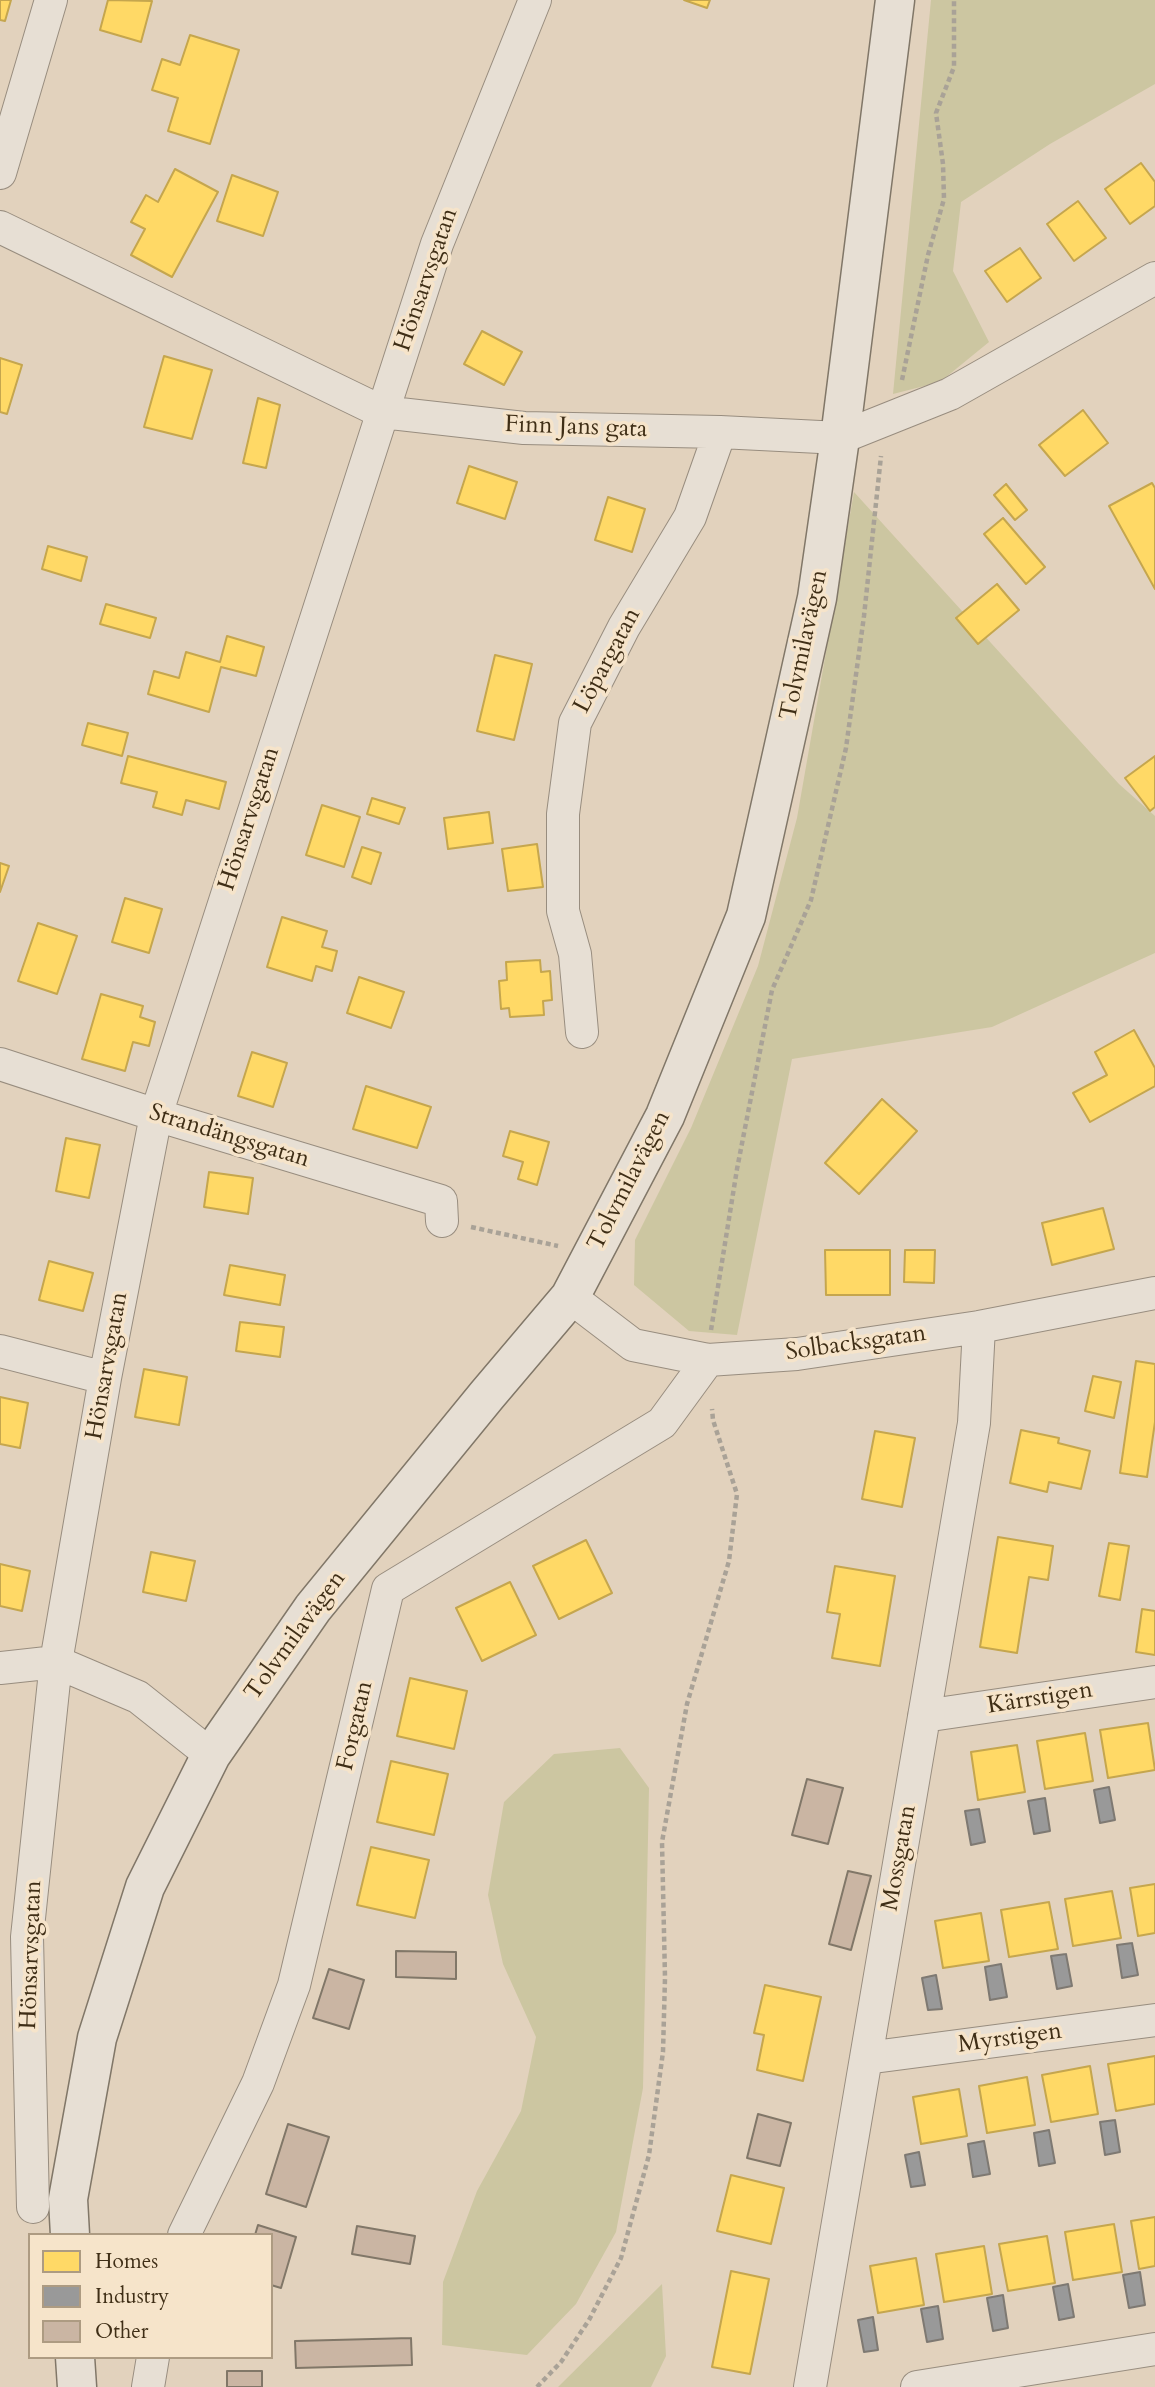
<!DOCTYPE html>
<html>
<head>
<meta charset="utf-8">
<style>
	body { margin:0 }
	#map { position:relative; width:1155px; height:2387px; overflow:hidden; background:#e2d2bd; font-family:Cardo,serif }
	canvas { display:block }
	.legend { position:absolute; left:28px; top:2233px; width:245px; height:126px; box-sizing:border-box; background:#f6e4ca; border:2px solid #ad9b82; margin:0; padding:9px 12px; list-style:none; font-size:21px; color:#3f2e16 }
	.legend li { display:flex; align-items:center; gap:14px; height:35px }
	.legend b { width:35px; border:2px solid #ad9b82 }
</style>
</head>
<body>
<div id="map">
<canvas width="1155" height="2387"></canvas>
<ul class="legend">
<li><b style="height:19px;background:#ffd966"></b>Homes</li>
<li><b style="height:19px;background:#999"></b>Industry</li>
<li><b style="height:19px;background:#cab5a3"></b>Other</li>
</ul>
</div>
<script>
const context = document.querySelector('canvas').getContext('2d');
context.lineJoin = 'round';
function fillPath(path, color) { context.fillStyle = color; context.fill(path, 'evenodd'); }
const shape = rows => new Path2D(rows.map(r => 'M' + r).join(''));
function trace(path, color, width, dash) { context.strokeStyle = color; context.lineWidth = width; context.lineCap = dash ? 'butt' : 'round'; context.setLineDash(dash || []); context.stroke(path); }
function drawText(font, color, halo, rows, align = 'center') {
  context.font = font + ' Cardo,serif'; context.lineWidth = 7; context.setLineDash([]); context.textBaseline = 'middle'; context.strokeStyle = halo; context.fillStyle = color; for (const [text, x, y, turn = 0] of rows) {
    context.save(); context.translate(x, y); context.rotate((+turn || 0) * Math.PI / 180); context.textAlign = isNaN(turn) ? turn : align; if (halo) context.strokeText(text, 0, 0); context.fillText(text, 0, 0); context.restore();
  }
}
fillPath(shape([
	[931,0,1155,0,1155,84,1050,144,961,202,953,271,989,342,940,382,893,394],
	[854,492,1119,784,1155,816,1155,953,992,1027,792,1059,737,1335,689,1331,634,1285,635,1240,691,1128,758,966,797,818],
	[620,1748,649,1788,643,2088,616,2232,576,2304,527,2355,442,2345,443,2282,477,2191,521,2111,536,2037,503,1964,488,1895,504,1802,554,1754],
	[662,2284,666,2356,651,2387,558,2387]
]), '#ccc6a1');
const homes = shape([
	[0,0,11,0,5,21,0,20,0,0],
	[108,0,152,1,141,42,100,30,108,0],
	[684,0,710,0,707,8,684,0],
	[190,35,239,50,210,144,168,131,178,98,152,90,162,59,180,65,190,35],
	[1141,163,1155,182,1155,206,1130,224,1105,189,1141,163],
	[175,169,218,192,172,277,131,255,145,229,131,222,146,195,158,202,175,169],
	[232,175,278,192,263,236,217,221,232,175],
	[1078,201,1106,238,1074,261,1047,224,1078,201],
	[1020,248,1041,278,1007,302,985,271,1020,248],
	[482,331,522,352,504,385,464,364,482,331],
	[164,356,212,370,192,439,144,427,164,356],
	[0,358,22,365,7,414,0,412,0,358],
	[258,398,280,405,266,468,243,463,258,398],
	[1083,410,1108,443,1065,476,1039,445,1083,410],
	[469,466,517,482,505,519,457,503,469,466],
	[1152,483,1155,488,1155,589,1109,506,1152,483],
	[1006,484,1027,510,1015,520,994,495,1006,484],
	[608,497,645,509,632,552,595,540,608,497],
	[1003,518,1045,567,1026,584,984,534,1003,518],
	[48,546,87,557,81,581,42,569,48,546],
	[997,584,1019,610,978,644,956,618,997,584],
	[106,604,156,618,150,638,100,624,106,604],
	[227,636,264,647,256,676,221,667,209,712,148,694,154,671,179,678,186,652,220,662,227,636],
	[495,655,532,664,514,740,477,731,495,655],
	[88,723,128,733,122,756,82,745,88,723],
	[128,756,226,782,219,809,186,800,182,815,153,807,157,792,121,783,128,756],
	[1155,756,1155,807,1150,811,1125,778,1155,756],
	[372,798,405,808,399,824,367,814,372,798],
	[322,805,360,817,344,867,306,855,322,805],
	[489,812,493,843,448,849,444,818,489,812],
	[537,844,543,887,508,891,502,849,537,844],
	[362,847,381,853,371,884,352,877,362,847],
	[0,863,9,866,0,892,0,863],
	[125,898,162,909,149,953,112,942,125,898],
	[282,917,327,931,322,947,337,951,332,971,316,966,312,981,267,967,282,917],
	[38,923,77,936,57,994,18,981,38,923],
	[540,960,541,972,550,971,552,1000,543,1001,544,1015,510,1017,509,1008,501,1009,499,981,507,980,506,962,540,960],
	[359,977,404,992,391,1028,347,1013,359,977],
	[101,994,143,1006,140,1017,155,1022,149,1046,133,1042,125,1071,82,1059,101,994],
	[1134,1030,1155,1068,1155,1086,1090,1122,1073,1093,1107,1075,1095,1052,1134,1030],
	[252,1052,287,1063,273,1107,238,1096,252,1052],
	[366,1086,431,1107,417,1148,353,1129,366,1086],
	[882,1099,917,1131,859,1194,825,1163,882,1099],
	[510,1131,549,1142,537,1185,518,1179,523,1162,503,1156,510,1131],
	[66,1138,100,1145,89,1198,56,1191,66,1138],
	[209,1172,253,1178,248,1214,204,1207,209,1172],
	[1103,1208,1114,1249,1052,1265,1042,1223,1103,1208],
	[825,1250,890,1250,890,1295,826,1295,825,1250],
	[905,1250,935,1250,934,1283,904,1282,905,1250],
	[49,1261,93,1273,83,1311,39,1300,49,1261],
	[230,1265,285,1275,280,1305,224,1295,230,1265],
	[240,1322,284,1327,280,1357,236,1351,240,1322],
	[1136,1361,1155,1364,1155,1422,1147,1477,1120,1473,1136,1361],
	[144,1369,187,1377,179,1425,135,1417,144,1369],
	[1093,1376,1121,1382,1114,1418,1085,1411,1093,1376],
	[0,1397,28,1403,20,1448,0,1444,0,1397],
	[1021,1430,1059,1438,1058,1443,1090,1451,1081,1489,1049,1482,1047,1492,1010,1483,1021,1430],
	[875,1431,915,1438,902,1507,862,1499,875,1431],
	[998,1537,1053,1546,1048,1580,1029,1577,1017,1653,980,1647,998,1537],
	[586,1540,612,1593,559,1619,533,1566,586,1540],
	[1109,1543,1129,1546,1120,1600,1099,1596,1109,1543],
	[151,1552,195,1561,186,1601,143,1592,151,1552],
	[0,1564,30,1571,22,1611,0,1606,0,1564],
	[835,1566,895,1576,880,1666,832,1658,840,1614,827,1612,835,1566],
	[510,1582,536,1635,482,1661,456,1608,510,1582],
	[1142,1609,1155,1611,1155,1655,1136,1652,1142,1609],
	[410,1678,467,1691,454,1749,397,1736,410,1678],
	[1148,1723,1155,1770,1108,1778,1100,1730,1148,1723],
	[1085,1733,1093,1781,1045,1789,1037,1741,1085,1733],
	[1017,1745,1025,1792,978,1800,971,1752,1017,1745],
	[391,1761,448,1774,434,1835,377,1822,391,1761],
	[371,1847,429,1860,415,1918,357,1905,371,1847],
	[1155,1884,1155,1933,1138,1936,1130,1888,1155,1884],
	[1112,1891,1121,1938,1073,1946,1065,1899,1112,1891],
	[1049,1902,1058,1949,1009,1957,1001,1910,1049,1902],
	[981,1913,989,1961,943,1968,935,1921,981,1913],
	[765,1985,821,1997,803,2081,757,2070,764,2035,754,2033,765,1985],
	[1155,2056,1155,2104,1116,2111,1108,2064,1155,2056],
	[1090,2066,1098,2114,1051,2122,1042,2075,1090,2066],
	[1027,2077,1035,2125,987,2133,979,2086,1027,2077],
	[959,2089,967,2136,921,2144,913,2097,959,2089],
	[731,2175,784,2188,771,2244,717,2231,731,2175],
	[1155,2217,1155,2266,1139,2269,1131,2221,1155,2217],
	[1114,2224,1122,2272,1073,2280,1065,2232,1114,2224],
	[1047,2236,1055,2283,1008,2291,999,2244,1047,2236],
	[984,2246,992,2294,944,2302,936,2254,984,2246],
	[916,2258,924,2305,878,2313,870,2266,916,2258],
	[731,2271,769,2279,750,2374,712,2367,731,2271]
]);
fillPath(homes, '#ffd966');
trace(homes, '#c5a64e', 2);
const industry = shape([
	[1109,1787,1115,1820,1100,1823,1094,1790,1109,1787],
	[1045,1798,1050,1831,1034,1834,1028,1801,1045,1798],
	[979,1809,985,1842,971,1845,965,1811,979,1809],
	[1132,1943,1138,1975,1122,1978,1117,1945,1132,1943],
	[1066,1954,1072,1986,1057,1989,1051,1956,1066,1954],
	[1001,1964,1007,1997,990,2000,985,1967,1001,1964],
	[936,1975,942,2009,928,2010,922,1978,936,1975],
	[1115,2120,1120,2152,1105,2155,1100,2122,1115,2120],
	[1049,2130,1055,2163,1039,2166,1034,2133,1049,2130],
	[984,2141,990,2174,973,2177,968,2144,984,2141],
	[919,2152,925,2185,911,2187,905,2155,919,2152],
	[1140,2272,1145,2305,1129,2308,1123,2275,1140,2272],
	[1068,2284,1074,2317,1059,2320,1053,2287,1068,2284],
	[1003,2295,1008,2328,993,2331,987,2298,1003,2295],
	[938,2306,943,2339,927,2342,921,2309,938,2306],
	[873,2317,878,2350,864,2352,858,2320,873,2317]
]);
fillPath(industry, '#999');
trace(industry, '#7e7972', 2);
const building = shape([
	[807,1779,843,1788,828,1844,792,1835,807,1779],
	[848,1871,871,1876,851,1950,829,1944,848,1871],
	[396,1951,456,1952,456,1979,396,1977,396,1951],
	[329,1969,364,1980,349,2029,313,2018,329,1969],
	[758,2114,791,2123,780,2166,747,2158,758,2114],
	[288,2124,329,2137,306,2207,266,2194,288,2124],
	[258,2225,296,2237,281,2288,271,2285,271,2235,255,2235,258,2225],
	[357,2226,415,2236,410,2264,352,2254,357,2226],
	[411,2338,412,2365,296,2368,295,2341,411,2338],
	[227,2371,262,2371,262,2387,227,2387,227,2371]
]);
fillPath(building, '#cab5a3');
trace(building, '#817768', 2);
const street = shape([
	[0,173,51,0],
	[0,227,382,412,524,428,720,432,840,438,950,394,1155,278],
	[582,1032,575,954,563,911,563,814,575,723,624,627,690,517,720,432],
	[0,1064,156,1115,441,1201,442,1221],
	[570,1297,633,1345,708,1360,797,1354,979,1327,1155,1293],
	[0,1351,105,1378],
	[0,1668,56,1662,138,1697,211,1755],
	[924,1716,1155,1682],
	[866,2058,1155,2020],
	[33,2207,27,1937,56,1662,105,1378,156,1115,437,244,535,0],
	[184,2235,258,2083,294,1985,388,1589,662,1423,708,1360],
	[148,2387,153,2357],
	[810,2387,974,1423,979,1327],
	[917,2387,1155,2349]
]);
const secondary = shape([
	[70,2235,68,2199,97,2038,145,1887,211,1755,313,1608,487,1395,570,1297,665,1116,746,916,817,598,840,438,895,0],
	[75,2357,77,2387]
]);
trace(street, '#988d7f', 34);
trace(secondary, '#817768', 41);
trace(shape([
	[902,380,928,255,944,199,943,164,936,113,954,67,954,0],
	[471,1227,558,1246],
	[711,1330,737,1169,772,990,811,900,846,748,864,616,881,456],
	[537,2387,561,2362,589,2320,621,2258,649,2155,663,2052,665,1978,662,1842,687,1704,729,1561,737,1494,713,1420,712,1409]
]), '#a9a297', 4.5, [5, 3.5]);
trace(street, '#e7dfd4', 32);
trace(secondary, '#e7dfd4', 38);
drawText('24px', '#3f2e16', '#f6e4ca', [
	["Hönsarvsgatan",427,280,-71],
	["Finn Jans gata",576,428,2],
	["Tolvmilavägen",805,645,-78],
	["Löpargatan",608,661,-62],
	["Hönsarvsgatan",250,819,-72],
	["Strandängsgatan",229,1137,17],
	["Tolvmilavägen",630,1181,-63],
	["Solbacksgatan",856,1344,-8],
	["Hönsarvsgatan",108,1366,-80],
	["Tolvmilavägen",296,1636,-54],
	["Kärrstigen",1040,1699,-9],
	["Forgatan",356,1726,-77],
	["Mossgatan",900,1858,-80],
	["Hönsarvsgatan",32,1955,-88],
	["Myrstigen",1010,2039,-8]
]);
</script>
</body>
</html>
